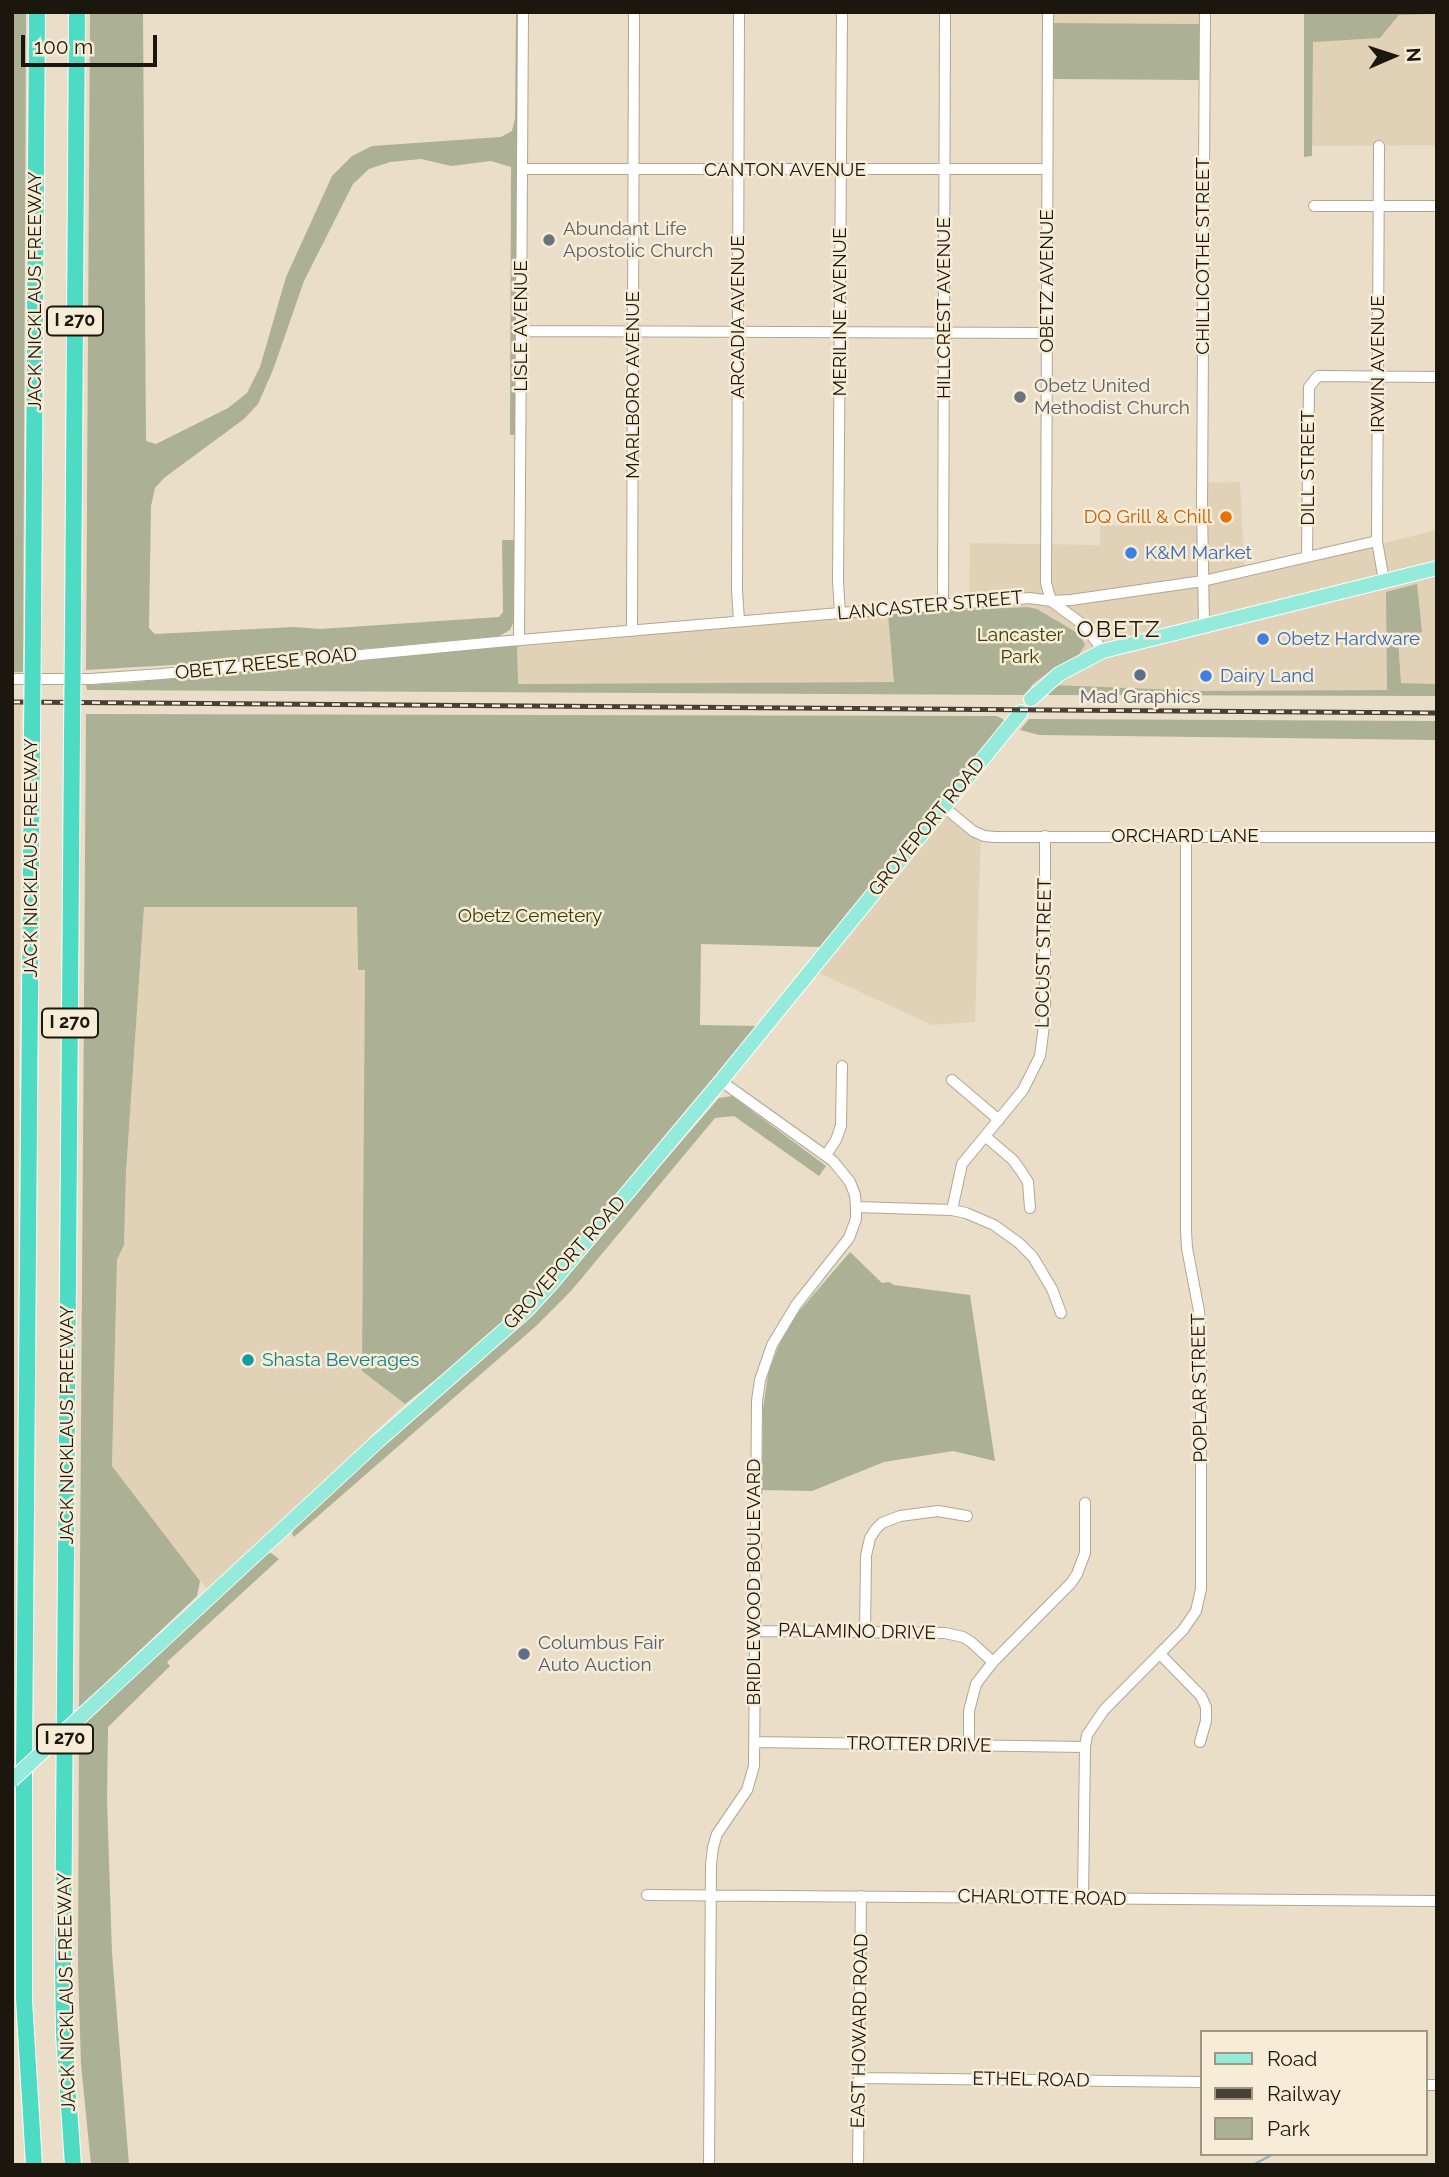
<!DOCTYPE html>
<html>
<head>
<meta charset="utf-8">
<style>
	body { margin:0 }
	#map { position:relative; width:1449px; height:2177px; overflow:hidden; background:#eadec9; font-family:Raleway,sans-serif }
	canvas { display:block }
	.frame { position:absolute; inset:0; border:14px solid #1b170f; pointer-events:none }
	.legend { position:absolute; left:1200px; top:2030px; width:228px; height:126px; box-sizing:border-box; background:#f7ecd6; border:2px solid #9f9786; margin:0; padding:9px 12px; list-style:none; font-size:21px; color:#1b170f }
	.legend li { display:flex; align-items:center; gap:14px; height:35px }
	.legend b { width:35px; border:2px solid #9f9786 }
	.north { position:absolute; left:1358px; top:21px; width:70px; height:70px; -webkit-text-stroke:5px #f7ecd6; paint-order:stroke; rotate:87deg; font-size:19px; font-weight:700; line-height:28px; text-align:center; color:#1b170f }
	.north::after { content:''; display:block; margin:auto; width:24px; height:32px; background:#1b170f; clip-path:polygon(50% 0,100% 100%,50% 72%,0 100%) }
	.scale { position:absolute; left:21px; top:35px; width:136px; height:32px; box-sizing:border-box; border:4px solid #1b170f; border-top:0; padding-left:9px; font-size:21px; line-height:24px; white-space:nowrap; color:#1b170f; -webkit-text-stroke:5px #f7ecd6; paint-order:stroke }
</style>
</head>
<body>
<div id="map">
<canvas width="1449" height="2177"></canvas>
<div class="frame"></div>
<ul class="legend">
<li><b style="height:9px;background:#94eadb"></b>Road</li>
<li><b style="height:9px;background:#464036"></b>Railway</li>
<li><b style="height:19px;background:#acb094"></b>Park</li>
</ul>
<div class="north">N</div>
<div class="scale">100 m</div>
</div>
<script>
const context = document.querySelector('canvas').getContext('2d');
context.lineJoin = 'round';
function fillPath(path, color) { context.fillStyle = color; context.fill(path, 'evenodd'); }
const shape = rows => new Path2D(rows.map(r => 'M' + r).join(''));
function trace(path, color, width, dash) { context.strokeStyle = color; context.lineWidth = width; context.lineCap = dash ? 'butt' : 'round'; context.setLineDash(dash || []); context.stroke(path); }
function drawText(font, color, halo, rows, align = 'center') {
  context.font = font + ' Raleway,sans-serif'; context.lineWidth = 5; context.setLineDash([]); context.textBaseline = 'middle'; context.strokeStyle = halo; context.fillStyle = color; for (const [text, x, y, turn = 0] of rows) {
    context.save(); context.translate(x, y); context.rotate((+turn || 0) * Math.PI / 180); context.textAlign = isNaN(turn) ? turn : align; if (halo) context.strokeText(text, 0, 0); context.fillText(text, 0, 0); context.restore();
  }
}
fillPath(shape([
	[1053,12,1200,12,1200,24,1053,23],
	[1437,14,1437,145,1312,146,1313,41,1380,38,1399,15],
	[1240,482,1245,578,1437,530,1437,684,1401,683,1398,639,1386,592,1388,690,1205,691,1033,684,895,682,517,684,517,645,969,606,970,543,1100,545,1100,525,1196,526,1196,483],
	[12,705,21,705,15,1770,12,1773],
	[943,798,981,831,975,1022,932,1025,806,967],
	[144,906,357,907,358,970,365,969,379,1384,405,1404,209,1590,200,1581,112,1466,117,1260,124,1245,126,1172]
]), '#e1d2b7');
fillPath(shape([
	[12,12,26,12,23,672,12,672],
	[90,12,143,12,146,441,156,444,228,408,247,393,260,367,286,277,332,176,352,156,372,146,501,137,512,131,515,118,516,12,520,12,517,435,510,435,511,167,491,161,451,166,421,159,390,162,369,169,353,184,304,281,273,370,258,404,244,419,164,478,155,488,151,506,149,628,155,634,294,627,320,629,499,617,503,612,502,540,517,540,514,621,510,630,499,636,224,662,86,670],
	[1304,12,1437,12,1437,14,1399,15,1380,38,1313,42,1312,156,1304,157],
	[1053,23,1200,24,1199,80,1052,79],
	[1417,584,1422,632,1398,639,1401,683,1437,684,1437,696,1048,695,1054,685,1205,691,1387,690,1386,592],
	[1027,607,1037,609,1079,634,1085,645,1078,656,1050,671,1033,684,1025,695,87,690,86,685,126,683,517,645,518,684,894,682,888,614],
	[86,714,997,716,1006,721,822,947,701,944,700,1025,758,1026,549,1278,492,1335,405,1404,362,1371,365,970,358,970,357,907,144,907,126,1172,124,1245,117,1260,112,1466,200,1581,197,1596,79,1708],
	[1029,719,1437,721,1437,740,1039,735,1020,730],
	[732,1096,826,1166,819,1176,734,1116,715,1118,571,1291,535,1327,294,1537,292,1534,294,1527,550,1293,719,1098],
	[850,1252,882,1283,889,1282,894,1285,970,1295,995,1461,953,1451,884,1462,812,1491,762,1490,763,1409,768,1374,779,1345,796,1315],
	[271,1553,279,1559,167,1662,170,1666,108,1727,107,1800,112,1953,129,2165,91,2165,81,2064,78,1967,79,1728,265,1554]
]), '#acb094');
trace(shape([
	[1253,2165,1273,2154]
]), '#95b1c7', 2.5);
const minor = shape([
	[1048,12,1046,583,1051,601,1085,626,1103,651],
	[1379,146,1377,541,1384,581],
	[522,169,1047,169],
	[1314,206,1437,206],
	[521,331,1046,333],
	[1307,557,1309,387,1318,376,1437,377],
	[943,604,945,12],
	[840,613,838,581,842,12],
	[739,621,737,590,739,12],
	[1204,626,1202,508,1205,12],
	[632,631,634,12],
	[519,640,523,12],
	[12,679,90,679,162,674,497,642,840,613,1030,598,1051,601,1071,600,1203,581,1377,541],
	[944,807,973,831,984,836,995,837,1437,837],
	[952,1080,999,1120],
	[986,1137,1013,1160,1021,1171,1028,1182,1030,1208],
	[826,1155,836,1140,841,1126,842,1066],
	[856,1207,952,1210,966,1213,994,1225,1019,1243,1033,1257,1052,1289,1061,1313],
	[952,1210,962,1164,1023,1090,1040,1056,1045,1018,1045,836],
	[754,1631,945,1633,963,1637,971,1642,993,1662],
	[865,1632,866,1556,870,1538,876,1529,882,1523,900,1516,938,1511,967,1516],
	[1160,1654,1201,1696,1206,1707,1206,1721,1200,1742],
	[754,1742,1085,1747],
	[969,1745,969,1711,976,1684,993,1662,1071,1583,1077,1574,1085,1553,1085,1503],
	[647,1895,1437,1901],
	[1083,1898,1085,1747,1087,1735,1104,1710,1183,1630,1196,1611,1201,1589,1201,1335,1199,1311,1187,1248,1186,1231,1186,837],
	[859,2078,1202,2082],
	[1426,2085,1437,2085],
	[709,2165,711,1865,713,1847,717,1834,747,1790,754,1766,757,1401,760,1380,772,1345,796,1305,849,1238,856,1219,856,1207,855,1195,850,1182,833,1161,721,1081],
	[858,2165,861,1896]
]);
const major = shape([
	[1031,699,1059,674,1103,651,1437,568],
	[103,1696,378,1441,526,1311,550,1285,721,1081,1021,712]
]);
const highway = shape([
	[33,630,37,12],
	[73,630,77,12],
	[72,734,63,1967,64,2034,73,2165],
	[32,735,24,1769,24,1999,34,2165]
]);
trace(minor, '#b1a692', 12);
trace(major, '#fff', 16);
trace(highway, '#fff', 18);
trace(minor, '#fff', 10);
trace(major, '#94eadb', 14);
trace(highway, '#4ddcc3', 16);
const rail = shape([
	[12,702,1437,713]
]);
trace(rail, '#464036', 5);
trace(rail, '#f7ecd6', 2.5, [8]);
const majorBridge = shape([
	[12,1780,103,1696]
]);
const highwayBridge = shape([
	[72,734,73,630],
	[32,735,33,630]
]);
trace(majorBridge, '#fff', 16, []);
trace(highwayBridge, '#fff', 18, []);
trace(majorBridge, '#94eadb', 14);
trace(highwayBridge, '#4ddcc3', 16);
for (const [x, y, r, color] of [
	[549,240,7,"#6b7280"],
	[1020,397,7,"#6b7280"],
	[1226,517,7,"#e8710a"],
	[1131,553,7,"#3f7fe0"],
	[1263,639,7,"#3f7fe0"],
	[1140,675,7,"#5c6f8a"],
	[1206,676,7,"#3f7fe0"],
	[248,1360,7,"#0f9aa8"],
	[524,1654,7,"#5c6f8a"]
]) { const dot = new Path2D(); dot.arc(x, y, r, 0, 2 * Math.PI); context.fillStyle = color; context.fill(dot); trace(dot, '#f7ecd6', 2.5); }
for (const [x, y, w] of [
	[75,321,56],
	[70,1023,56],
	[65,1739,56]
]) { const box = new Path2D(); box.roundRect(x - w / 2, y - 14.5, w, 29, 5); context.fillStyle = '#f7ecd6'; context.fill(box); trace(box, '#1b170f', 2); }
drawText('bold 18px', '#1b170f', null, [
	["I 270",75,321],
	["I 270",70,1023],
	["I 270",65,1739]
]);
drawText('19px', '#1b170f', '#f7ecd6', [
	["CANTON AVENUE",785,170],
	["CHILLICOTHE STREET",1203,256,-90],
	["OBETZ AVENUE",1047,281,-90],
	["JACK NICKLAUS FREEWAY",35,291,-90],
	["HILLCREST AVENUE",944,308,-90],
	["MERILINE AVENUE",840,312,-90],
	["ARCADIA AVENUE",738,317,-90],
	["LISLE AVENUE",521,326,-90],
	["IRWIN AVENUE",1378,364,-90],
	["MARLBORO AVENUE",633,385,-90],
	["DILL STREET",1308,468,-90],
	["LANCASTER STREET",930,606,-5],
	["OBETZ REESE ROAD",266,664,-6],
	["GROVEPORT ROAD",927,827,-51],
	["ORCHARD LANE",1185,836],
	["JACK NICKLAUS FREEWAY",31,858,-90],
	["LOCUST STREET",1044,953,-89],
	["GROVEPORT ROAD",565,1263,-48],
	["POPLAR STREET",1200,1388,-91],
	["JACK NICKLAUS FREEWAY",67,1425,-90],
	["BRIDLEWOOD BOULEVARD",754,1582,-90],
	["PALAMINO DRIVE",857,1632,1],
	["TROTTER DRIVE",919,1745,1],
	["CHARLOTTE ROAD",1042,1898,1],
	["JACK NICKLAUS FREEWAY",67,1992,-91],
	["EAST HOWARD ROAD",860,2031,-89],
	["ETHEL ROAD",1031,2080,1]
]);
drawText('19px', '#5b616d', '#f7ecd6', [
	["Abundant Life",563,229],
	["Apostolic Church",563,251],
	["Obetz United",1034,386],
	["Methodist Church",1034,408]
], 'left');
drawText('19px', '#c56008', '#f7ecd6', [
	["DQ Grill & Chill",1212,517]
], 'right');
drawText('19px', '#366cbe', '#f7ecd6', [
	["K&M Market",1145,553],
	["Obetz Hardware",1277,639],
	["Dairy Land",1220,676]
], 'left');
drawText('19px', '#393d04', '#f7ecd6', [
	["Lancaster",1020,635],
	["Park",1020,657],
	["Obetz Cemetery",530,916]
]);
drawText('19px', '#4e5e75', '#f7ecd6', [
	["Mad Graphics",1140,697],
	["Columbus Fair",538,1643,"left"],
	["Auto Auction",538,1665,"left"]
]);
drawText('19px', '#0d838f', '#f7ecd6', [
	["Shasta Beverages",262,1360]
], 'left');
context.letterSpacing = '2px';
drawText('23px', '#1b170f', '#f7ecd6', [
	["OBETZ",1119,630]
]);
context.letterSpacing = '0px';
</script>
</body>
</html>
